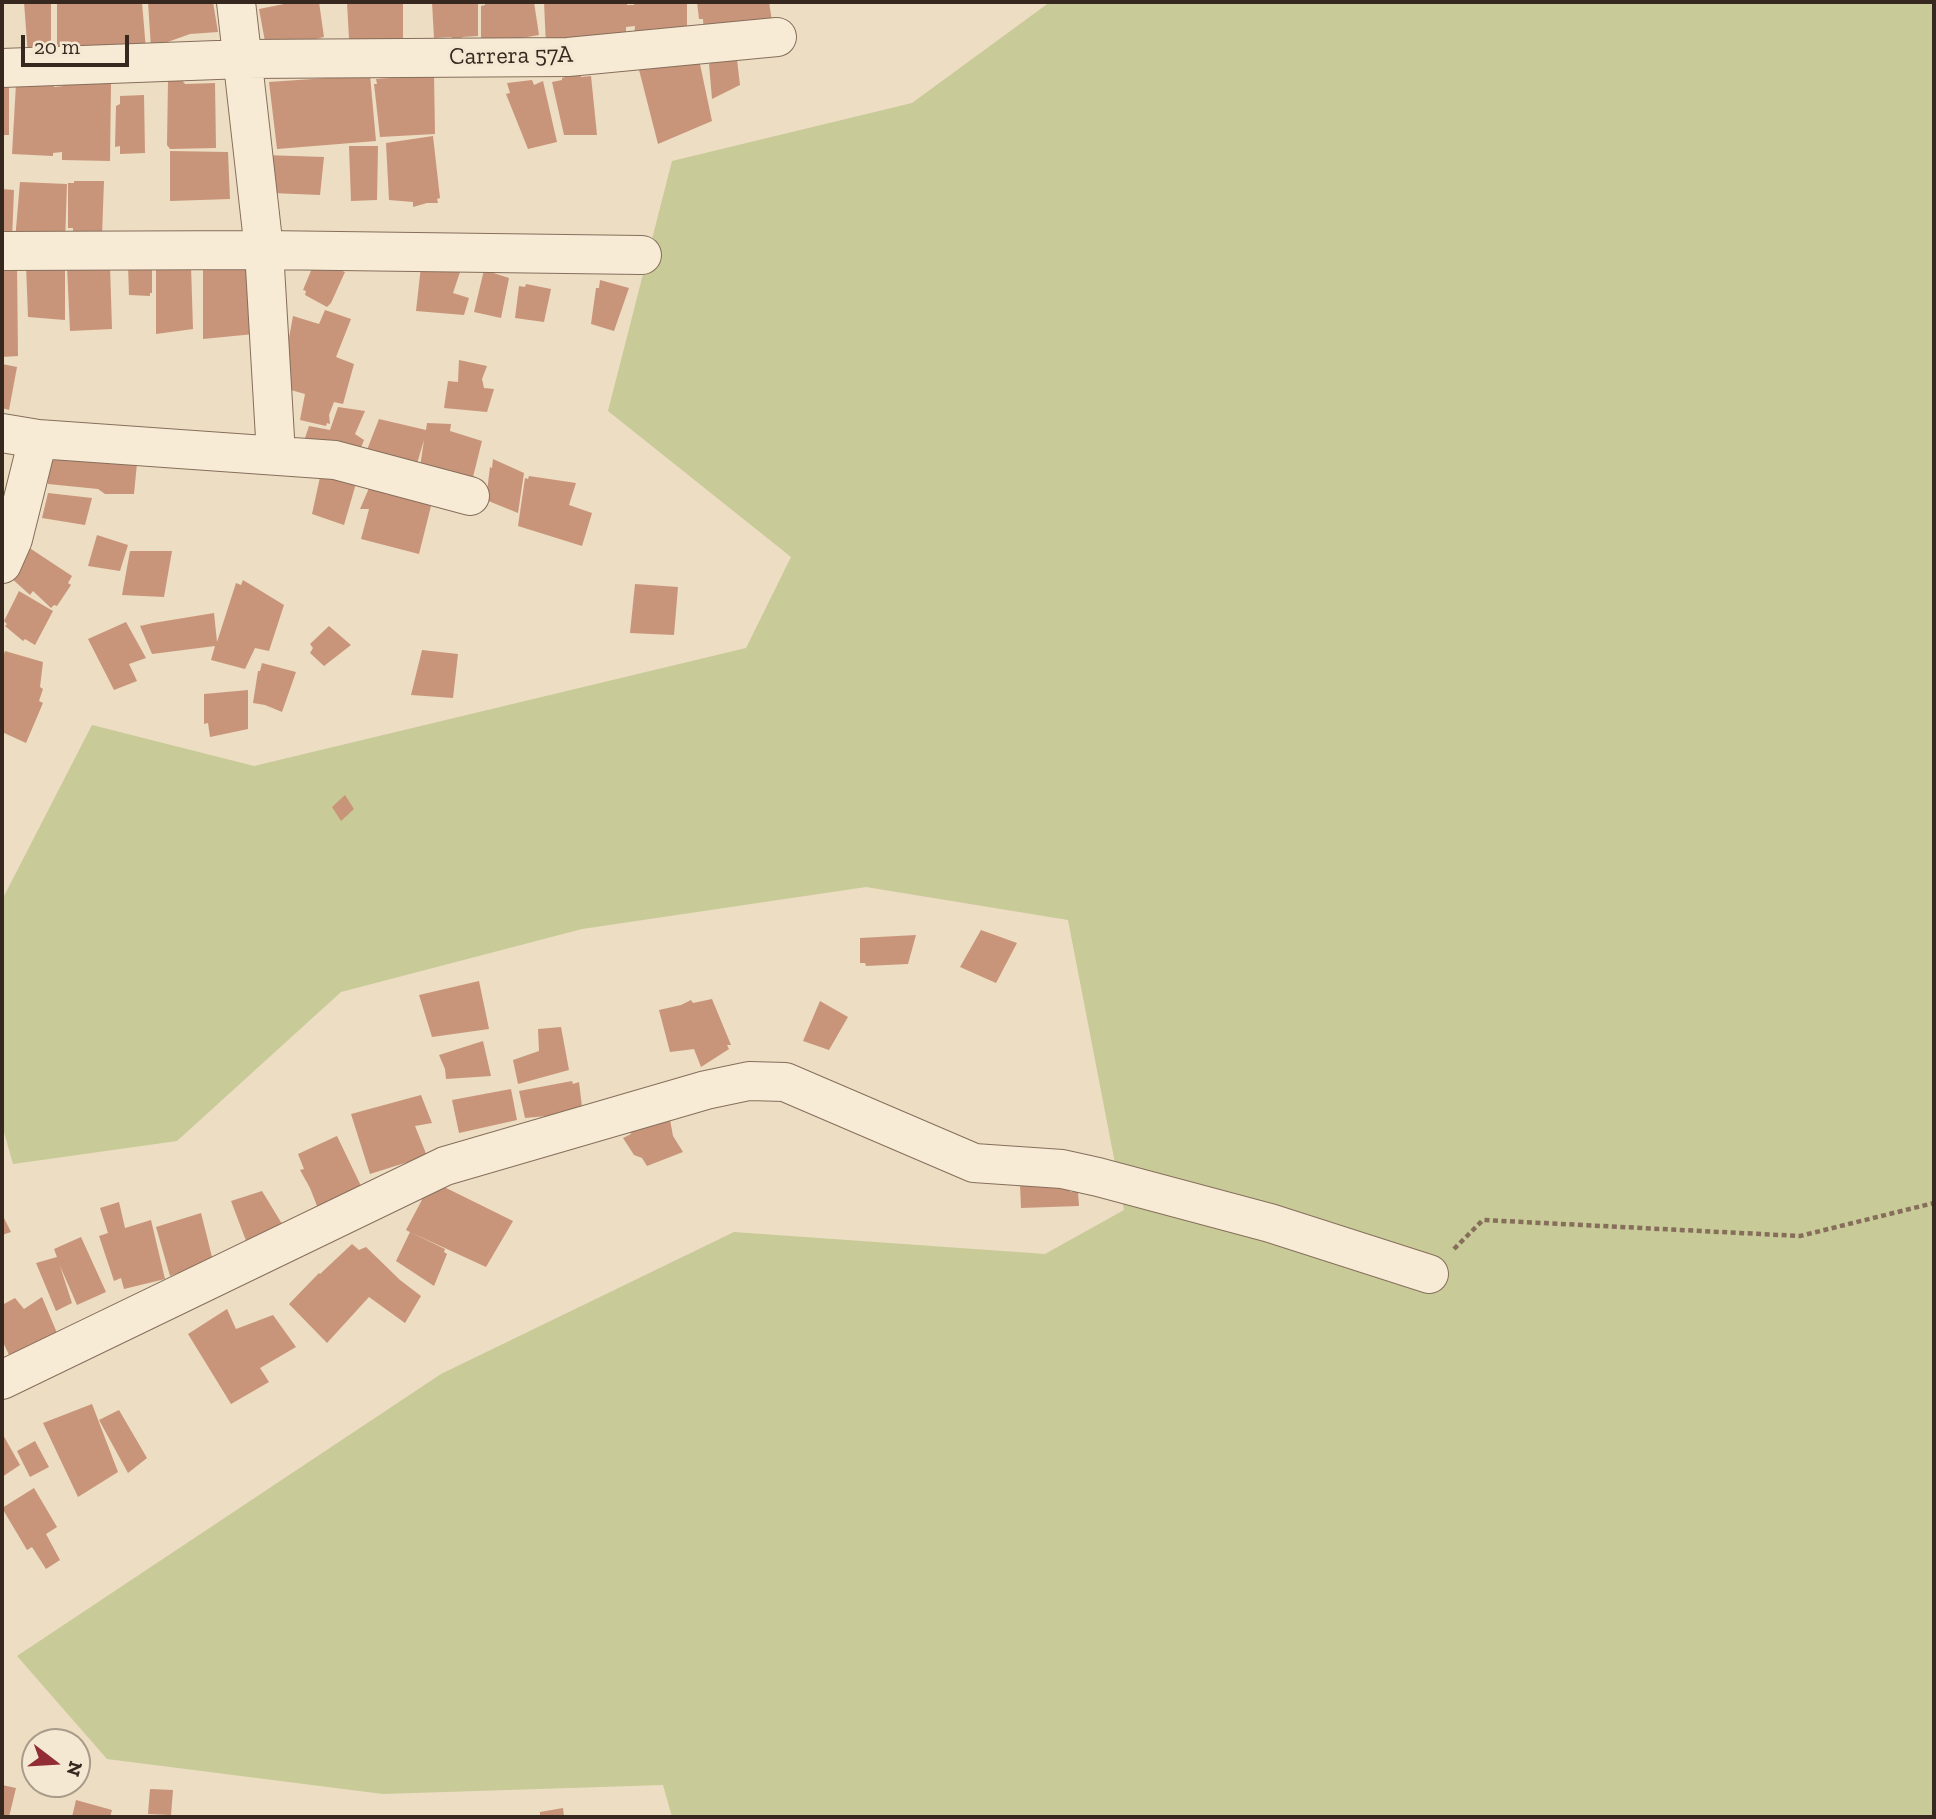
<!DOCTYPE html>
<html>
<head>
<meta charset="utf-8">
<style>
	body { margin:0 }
	#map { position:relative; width:1936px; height:1819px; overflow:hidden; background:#ecddc3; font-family:"Zilla Slab",serif }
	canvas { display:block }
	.frame { position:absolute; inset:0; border:4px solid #36281e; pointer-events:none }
	.north { position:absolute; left:21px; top:1728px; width:70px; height:70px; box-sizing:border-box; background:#f4e8d2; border:2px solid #a89b8a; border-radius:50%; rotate:107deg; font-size:19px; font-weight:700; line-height:28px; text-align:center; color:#36281e }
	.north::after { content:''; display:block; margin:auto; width:24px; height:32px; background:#922d35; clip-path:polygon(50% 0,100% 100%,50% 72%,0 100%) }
	.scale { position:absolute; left:21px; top:35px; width:108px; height:32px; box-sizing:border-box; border:4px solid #36281e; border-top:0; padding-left:9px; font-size:21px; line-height:24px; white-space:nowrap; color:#36281e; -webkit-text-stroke:5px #f4e8d2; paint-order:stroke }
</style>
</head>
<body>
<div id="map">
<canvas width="1936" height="1819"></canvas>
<div class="frame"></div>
<div class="north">N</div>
<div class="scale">20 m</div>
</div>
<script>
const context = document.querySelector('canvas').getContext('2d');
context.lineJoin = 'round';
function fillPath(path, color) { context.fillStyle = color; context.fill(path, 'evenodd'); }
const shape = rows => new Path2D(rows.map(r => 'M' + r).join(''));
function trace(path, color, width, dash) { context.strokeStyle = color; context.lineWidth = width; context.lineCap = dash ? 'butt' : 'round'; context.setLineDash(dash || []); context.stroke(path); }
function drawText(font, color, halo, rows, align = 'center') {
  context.font = font + ' "Zilla Slab",serif'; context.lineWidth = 6; context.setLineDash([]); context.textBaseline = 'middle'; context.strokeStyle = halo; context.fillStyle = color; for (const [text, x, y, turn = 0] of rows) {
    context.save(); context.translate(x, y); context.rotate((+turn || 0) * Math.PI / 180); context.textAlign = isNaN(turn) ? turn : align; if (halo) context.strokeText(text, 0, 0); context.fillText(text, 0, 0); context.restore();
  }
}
fillPath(shape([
	[1050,2,1934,2,1934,1817,672,1817,663,1785,383,1794,107,1759,17,1656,441,1374,734,1232,1045,1254,1124,1210,1068,920,866,887,582,929,341,992,177,1141,13,1164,2,1125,2,900,92,725,254,766,746,648,791,557,608,411,672,161,912,103]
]), '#c8ca97');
fillPath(shape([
	[24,2,51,2,51,53,28,56],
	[57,2,142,2,146,50,57,55],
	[148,2,213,2,218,32,190,34,151,48],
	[294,2,319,2,324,37,316,39,316,47,266,47,259,9],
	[347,2,403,2,403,38,352,45,349,39],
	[432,2,478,2,478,36,463,37,455,41,451,37,434,38],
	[485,2,534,2,539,35,481,45,481,6,485,5],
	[544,2,627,3,627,5,634,5,633,2,687,2,687,32,634,36,635,26,626,27,626,36,546,46],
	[697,2,769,2,772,21,704,32,703,19,699,19],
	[697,50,712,121,658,144,637,62],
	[736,51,740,85,712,99,709,64],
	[580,71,581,77,591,76,597,135,564,135,552,82,562,80,562,78],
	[370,75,376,141,277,149,269,82],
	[434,75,435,134,380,137,374,84,377,84,376,79],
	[182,80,185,84,215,83,216,148,170,149,167,145,168,81],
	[532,80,534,85,543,81,557,142,528,149,506,94,510,93,507,83],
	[95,83,111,84,110,161,62,160,62,152,53,153,53,156,12,154,16,84,54,84,54,87,63,86,63,84],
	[2,85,8,85,9,88,9,135,2,135],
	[144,95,145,153,120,154,120,146,115,147,116,106,120,104,120,96],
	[433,136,440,198,437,199,438,203,427,203,413,207,413,202,389,200,386,143],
	[349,146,378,146,377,200,351,201],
	[170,151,228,152,230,199,170,201],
	[264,155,324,157,320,195,271,193],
	[74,181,104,181,102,236,73,236,73,228,68,228,68,183,74,183],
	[20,182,67,184,65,243,15,240],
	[2,189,14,190,12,240,2,239],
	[422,257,463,263,453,293,469,298,464,315,416,311],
	[315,261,345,272,331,303,327,307,305,295,306,291,303,290],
	[2,264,17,264,18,356,2,357],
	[26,264,65,265,65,320,28,317],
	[152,264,152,293,150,293,150,296,129,295,128,265],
	[110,265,112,329,70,331,67,266],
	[156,265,191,266,193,329,156,334],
	[249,266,254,334,203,339,203,267],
	[484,270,509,278,501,318,474,312],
	[600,280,629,288,614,331,591,324,596,288,599,288],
	[526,284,551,289,544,322,515,318,519,286,525,287],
	[325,310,351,319,336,357,354,364,343,404,334,402,329,415,330,424,327,423,326,426,300,420,305,394,280,387,293,316,319,324],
	[459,360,487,366,482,379,484,388,494,389,487,412,444,408,448,381,458,382],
	[2,364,17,367,9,410,2,408],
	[338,407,365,411,355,434,364,440,357,458,303,444,309,426,330,430],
	[379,419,426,430,427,423,451,424,450,431,482,441,471,485,419,474,424,440,413,477,363,460],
	[49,443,138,453,134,494,105,494,98,489,48,484],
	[493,459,524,473,518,513,486,500,490,467,492,468],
	[322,468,357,480,344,525,312,514],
	[529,476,576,483,569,505,592,513,582,546,518,526,525,478,528,479],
	[372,481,431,506,419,554,361,539,369,509,360,509],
	[48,493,92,498,85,525,42,518],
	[97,535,128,545,120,571,88,566],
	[25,545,72,576,68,583,71,585,57,606,54,605,51,608,34,592,33,591,30,595,10,577],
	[130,551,172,551,164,597,122,595],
	[243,580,284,605,269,651,255,648,245,669,211,660,215,646,152,654,140,626,153,623,214,613,217,642,236,583,241,585],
	[635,584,678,587,674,635,630,633],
	[19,591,53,611,35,645,25,639,23,641,5,626,7,624,4,621],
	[126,622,146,658,129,664,137,681,114,690,88,639],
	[329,626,351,645,324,666,310,653,313,648,310,644],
	[422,650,458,654,453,698,411,695],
	[5,651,43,662,40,687,43,689,39,701,43,703,26,743,2,732,2,660],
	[262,663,296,672,282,712,265,705,253,703,258,671,260,671],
	[248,690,248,729,210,737,208,723,204,724,204,694],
	[345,795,354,809,341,821,332,807],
	[981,930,1017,943,996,983,960,967],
	[916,935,908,964,866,966,865,963,860,963,860,938],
	[479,981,489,1029,432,1037,419,995],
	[712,999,731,1045,727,1045,729,1049,701,1067,694,1049,670,1052,659,1010,681,1005,691,1000,693,1003],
	[820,1001,848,1017,829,1050,803,1041],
	[561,1027,569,1070,518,1084,513,1060,539,1051,538,1029],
	[483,1041,491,1076,446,1079,445,1069,439,1055],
	[572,1081,573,1084,579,1082,582,1107,580,1113,525,1118,519,1091],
	[511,1089,517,1120,459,1133,452,1100],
	[421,1095,432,1123,415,1126,427,1156,370,1174,351,1114],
	[669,1114,673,1136,683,1152,647,1166,642,1158,634,1155,623,1138,631,1134,629,1130],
	[337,1136,362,1188,319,1211,310,1188,300,1170,304,1169,298,1154],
	[432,1181,513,1221,486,1267,410,1232,445,1249,444,1252,447,1254,434,1286,396,1261,410,1232,406,1230,407,1228],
	[1070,1183,1070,1192,1078,1192,1079,1206,1021,1208,1020,1185],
	[262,1191,290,1237,248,1246,231,1201],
	[119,1202,125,1228,151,1220,165,1279,124,1289,121,1278,114,1281,99,1236,108,1233,100,1208],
	[201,1213,213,1261,170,1276,156,1227],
	[2,1214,11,1232,2,1235],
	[81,1237,106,1292,77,1305,60,1266,72,1303,56,1311,36,1263,57,1257,54,1249],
	[352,1244,359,1250,366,1247,400,1280,421,1296,405,1323,369,1297,327,1343,289,1304,319,1273,320,1274],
	[42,1297,57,1333,10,1357,2,1340,2,1305,15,1298,24,1309],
	[227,1309,236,1329,273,1315,296,1347,260,1368,269,1382,231,1404,188,1334],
	[92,1404,118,1472,78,1497,43,1423],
	[119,1410,147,1458,128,1473,99,1420],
	[2,1433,20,1465,2,1477],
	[35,1441,49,1467,30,1477,17,1451],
	[34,1488,57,1527,46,1534,60,1560,46,1569,32,1547,27,1550,2,1508],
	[2,1785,16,1788,9,1817,2,1817],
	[150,1789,173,1790,171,1815,148,1814],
	[76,1800,112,1810,110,1817,72,1817],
	[563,1808,564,1817,540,1817,540,1812]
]), '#c9957a');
const minor = shape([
	[236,2,264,250,276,455],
	[2,68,244,59,568,57,777,37],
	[2,251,264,250,642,255],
	[2,433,38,439,335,460,470,496],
	[2,564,13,539,38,439],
	[2,1380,445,1166,706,1090,749,1081,785,1082,974,1163,1062,1169,1098,1177,1270,1223,1429,1274]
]);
trace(minor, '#866e5b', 40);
trace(shape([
	[1454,1249,1483,1220,1800,1236,1934,1203]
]), '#866e5b', 4.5, [5, 3.5]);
trace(minor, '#f7ebd6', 38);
drawText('24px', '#36281e', '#f4e8d2', [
	["Carrera 57A",511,56,-1]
]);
</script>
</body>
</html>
